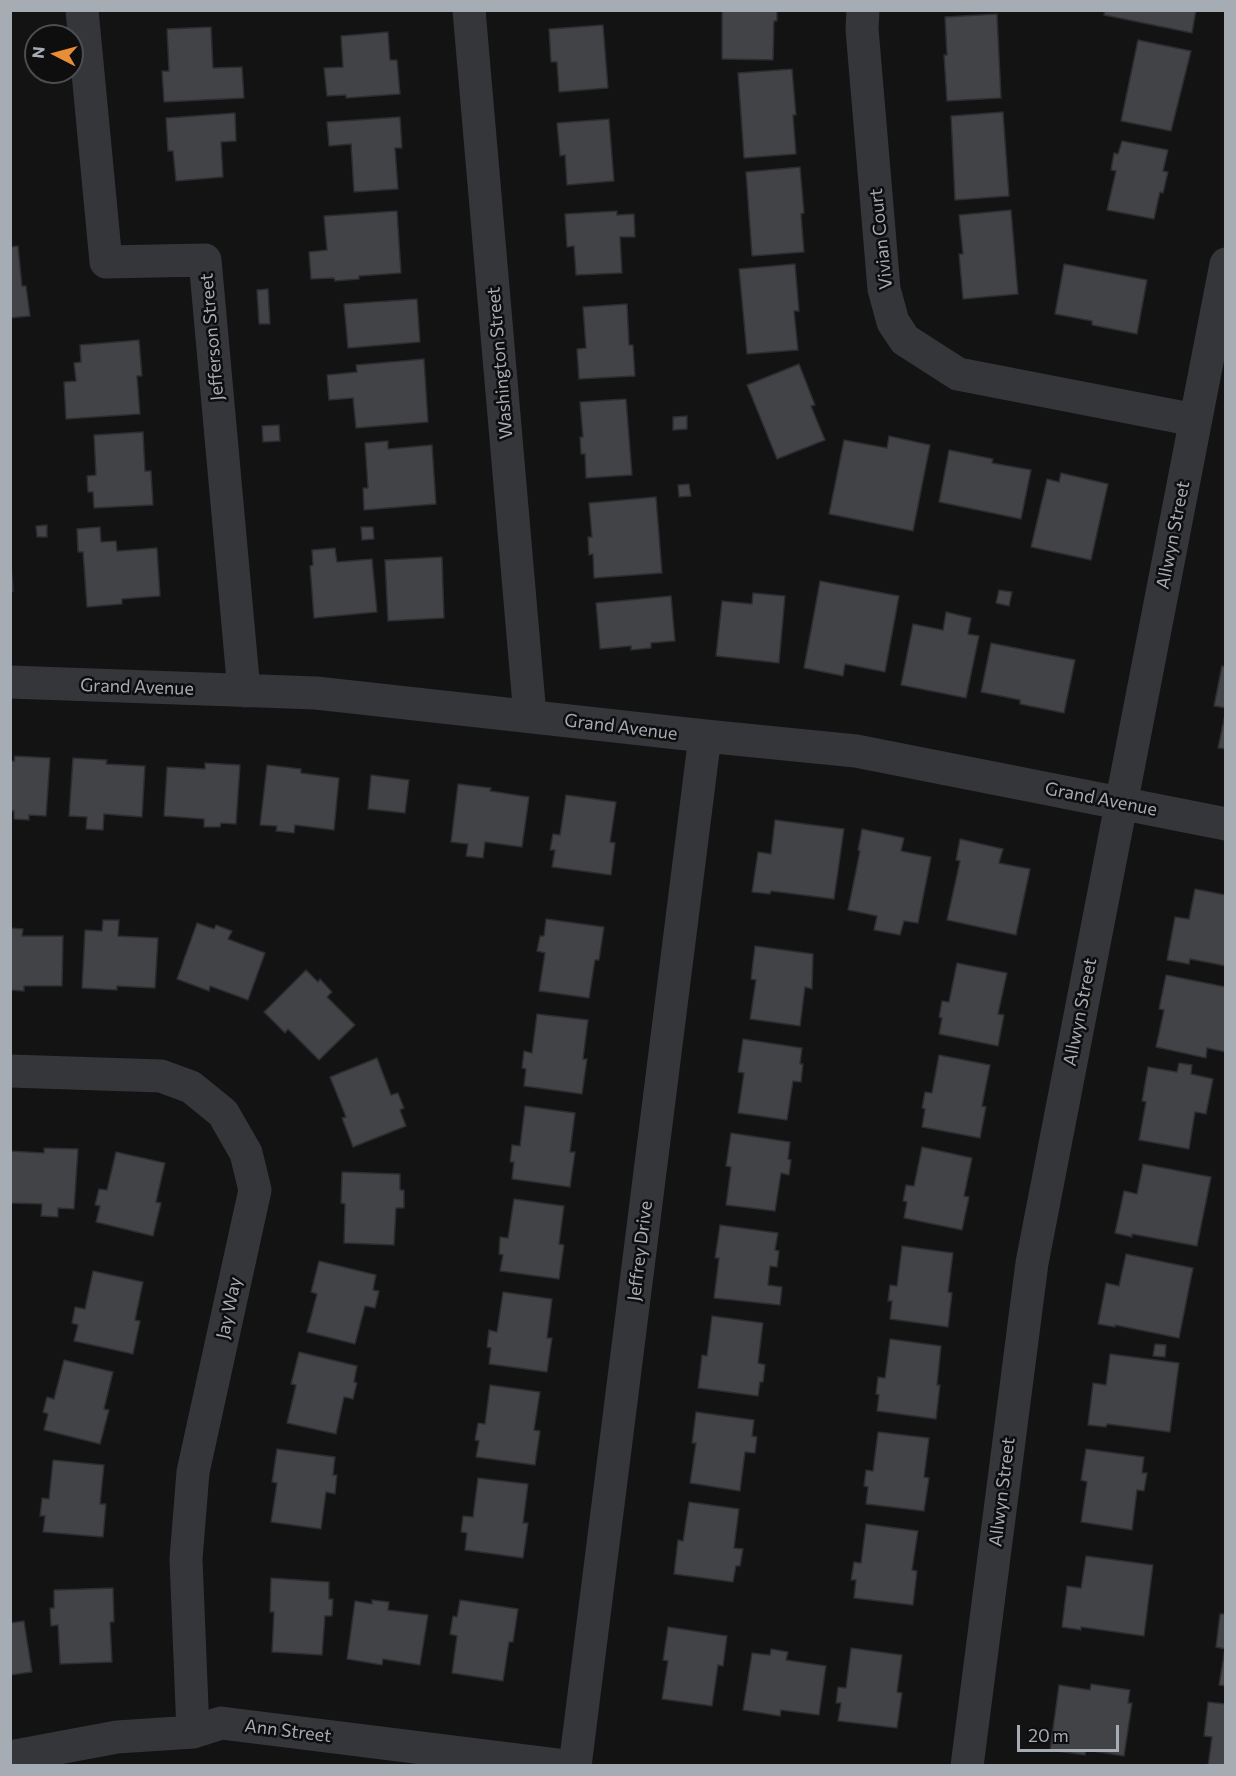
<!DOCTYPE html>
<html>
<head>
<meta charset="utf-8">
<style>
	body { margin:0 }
	#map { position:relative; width:1236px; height:1776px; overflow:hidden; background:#131314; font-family:Commissioner,sans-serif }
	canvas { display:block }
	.frame { position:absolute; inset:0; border:12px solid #a5acb4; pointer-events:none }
	.north { position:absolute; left:24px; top:24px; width:60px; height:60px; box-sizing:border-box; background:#0e0e0f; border:2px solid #4a4d51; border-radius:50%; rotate:276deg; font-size:16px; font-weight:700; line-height:24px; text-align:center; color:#a5acb4 }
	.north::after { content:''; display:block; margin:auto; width:21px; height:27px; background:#e88e37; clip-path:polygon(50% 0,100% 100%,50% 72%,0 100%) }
	.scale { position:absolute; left:1017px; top:1725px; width:102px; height:27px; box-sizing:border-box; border:3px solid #a5acb4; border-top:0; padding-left:8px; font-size:18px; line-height:21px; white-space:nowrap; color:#a5acb4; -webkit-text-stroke:4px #0e0e0f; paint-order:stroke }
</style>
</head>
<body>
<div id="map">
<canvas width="1236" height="1776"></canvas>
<div class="frame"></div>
<div class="north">N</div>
<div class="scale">20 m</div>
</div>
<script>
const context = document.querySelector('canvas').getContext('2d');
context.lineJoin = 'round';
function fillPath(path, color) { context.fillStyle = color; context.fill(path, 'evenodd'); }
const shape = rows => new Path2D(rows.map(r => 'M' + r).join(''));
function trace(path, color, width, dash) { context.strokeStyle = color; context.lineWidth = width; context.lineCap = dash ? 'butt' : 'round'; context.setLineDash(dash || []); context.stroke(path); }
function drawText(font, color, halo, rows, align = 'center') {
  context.font = font + ' Commissioner,sans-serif'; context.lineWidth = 5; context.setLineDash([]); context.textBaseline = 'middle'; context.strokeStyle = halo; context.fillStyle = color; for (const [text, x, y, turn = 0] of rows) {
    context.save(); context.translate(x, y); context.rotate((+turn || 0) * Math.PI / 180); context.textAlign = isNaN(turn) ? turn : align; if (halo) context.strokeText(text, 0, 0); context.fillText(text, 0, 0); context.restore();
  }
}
const building = shape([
	[722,10,777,10,777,21,774,21,773,60,722,59,722,10],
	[1105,10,1196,10,1192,33,1104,15,1105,10],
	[997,14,1001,98,947,101,944,55,947,55,945,17,997,14],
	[603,25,608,88,559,92,557,62,551,62,549,29,603,25],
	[211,27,213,68,242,67,244,98,164,102,162,71,169,71,167,29,211,27],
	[388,32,390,60,397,60,400,94,346,98,346,95,327,96,324,68,343,67,341,36,388,32],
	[1138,40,1191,51,1171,131,1121,121,1138,40],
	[792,69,796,115,793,115,796,154,744,158,738,73,792,69],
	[1003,112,1009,196,955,200,951,116,1003,112],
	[235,113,236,141,221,142,223,177,176,181,173,151,168,151,166,118,235,113],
	[400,117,402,148,395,148,398,189,354,192,351,144,329,146,327,122,400,117],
	[609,119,614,181,567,185,565,155,560,156,557,123,609,119],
	[1122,141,1168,150,1163,171,1168,172,1163,193,1160,192,1154,219,1107,210,1116,171,1111,170,1114,153,1118,154,1122,141],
	[800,167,804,213,801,214,804,252,752,256,746,172,800,167],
	[1011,210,1018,294,963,299,959,254,963,254,959,215,1011,210],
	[397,211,401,273,359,276,359,279,335,281,334,278,311,279,309,252,327,250,324,216,397,211],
	[617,211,617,215,634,214,635,237,620,237,622,273,576,275,574,246,567,247,565,214,617,211],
	[18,246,22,286,26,286,30,316,10,318,10,247,18,246],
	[795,264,799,311,794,311,798,350,747,354,739,269,795,264],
	[1064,264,1147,280,1137,334,1092,325,1092,321,1055,314,1064,264],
	[268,289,270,324,259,324,257,290,268,289],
	[417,299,420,342,348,348,344,304,417,299],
	[627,304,629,345,633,345,635,376,579,379,577,349,586,348,583,307,627,304],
	[139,340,142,376,137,376,140,414,66,419,64,382,76,381,74,363,81,362,80,345,139,340],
	[424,359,428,422,356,428,353,398,329,400,327,375,357,372,356,365,424,359],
	[799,364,815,405,811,406,825,440,777,459,747,385,799,364],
	[626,399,632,475,586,478,585,454,581,454,580,437,583,437,580,402,626,399],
	[687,416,687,429,673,430,673,417,687,416],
	[279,425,280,441,263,442,262,426,279,425],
	[143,432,145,471,151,471,153,505,94,508,93,492,88,492,87,476,96,475,94,435,143,432],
	[889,436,930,445,913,531,829,514,844,440,887,448,889,436],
	[388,441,388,449,432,445,436,504,364,510,363,488,368,488,365,443,388,441],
	[949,450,993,459,992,463,1031,470,1021,519,939,502,949,450],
	[1061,473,1108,484,1091,560,1031,547,1047,479,1059,482,1061,473],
	[689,484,691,496,679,497,678,485,689,484],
	[656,497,662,573,594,578,593,554,589,555,588,537,592,537,589,503,656,497],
	[47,525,47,537,37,537,36,526,47,525],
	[100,527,101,542,116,541,117,551,157,548,160,596,122,599,122,604,87,607,83,552,78,552,77,529,100,527],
	[361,527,373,527,374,539,362,540,361,527],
	[335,548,337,562,372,559,377,612,314,618,310,566,313,565,312,550,335,548],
	[10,550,13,591,10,592,10,550],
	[442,557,444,618,388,621,385,560,442,557],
	[820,581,899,596,885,672,845,664,843,676,804,668,820,581],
	[999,590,1012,592,1009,606,996,603,999,590],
	[753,593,785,596,779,663,716,656,722,601,752,604,753,593],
	[671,596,675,641,651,643,651,648,631,650,631,646,600,649,596,603,671,596],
	[946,612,971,618,968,634,979,636,966,698,901,685,913,624,943,630,946,612],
	[991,643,1075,660,1064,713,1020,704,1020,700,981,692,991,643],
	[1222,666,1226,667,1226,708,1214,706,1222,666],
	[1226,710,1226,749,1218,748,1226,710],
	[15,756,50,758,46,816,29,815,29,820,14,819,14,811,10,811,10,761,14,761,15,756],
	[73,758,107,760,106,764,145,766,142,817,104,814,103,830,86,829,87,817,69,816,73,758],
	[205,763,240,765,236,824,221,823,220,827,204,827,204,819,164,816,167,767,205,769,205,763],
	[267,765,301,769,301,773,339,778,334,830,295,825,294,833,276,831,277,826,260,825,267,765],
	[371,775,409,780,405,813,368,809,371,775],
	[458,784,491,788,490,791,529,797,522,847,485,842,483,858,466,856,468,844,451,842,458,784],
	[566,795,616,802,610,842,615,843,611,875,552,867,555,850,550,850,553,834,560,835,566,795],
	[775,820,844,829,834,899,771,891,770,894,752,892,758,852,771,854,775,820],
	[862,829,904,838,901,851,931,857,918,923,904,921,900,935,874,930,877,916,848,910,860,851,858,850,862,829],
	[960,839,1003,849,999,863,1030,869,1016,935,947,920,960,861,956,860,960,839],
	[1195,889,1226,895,1226,966,1190,959,1189,964,1167,960,1175,917,1189,919,1195,889],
	[546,919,604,927,599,960,595,960,589,998,539,991,545,953,537,951,540,936,544,936,546,919],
	[103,920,119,920,118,936,158,938,155,988,117,986,117,990,82,988,85,930,102,931,103,920],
	[197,923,214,929,216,925,232,931,228,939,265,953,248,1000,210,986,209,991,177,979,197,923],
	[10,928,23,929,22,936,63,936,62,986,24,986,24,991,10,990,10,928],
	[755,946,813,954,812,989,805,987,800,1026,750,1019,756,980,751,979,755,946],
	[957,963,1007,973,998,1014,1004,1015,998,1046,939,1034,942,1018,939,1017,942,1001,949,1002,957,963],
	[306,970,318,982,320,979,332,992,327,997,355,1025,319,1060,288,1029,285,1033,264,1012,306,970],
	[1166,975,1226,987,1226,1052,1207,1048,1206,1058,1156,1047,1164,1010,1159,1009,1166,975],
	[537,1014,588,1020,583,1059,587,1059,582,1094,524,1086,526,1069,522,1068,524,1051,532,1053,537,1014],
	[743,1039,802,1048,800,1064,803,1064,801,1082,793,1081,787,1120,738,1113,744,1073,738,1072,743,1039],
	[939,1055,990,1065,982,1106,986,1107,980,1138,922,1127,925,1109,922,1108,925,1092,932,1093,939,1055],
	[377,1058,391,1095,398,1093,404,1108,400,1110,406,1126,353,1147,342,1118,346,1117,330,1077,377,1058],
	[1179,1063,1192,1065,1191,1074,1213,1079,1206,1114,1195,1112,1189,1149,1139,1140,1146,1102,1142,1101,1148,1067,1177,1072,1179,1063],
	[525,1106,575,1113,570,1152,575,1152,570,1187,512,1179,514,1162,510,1162,512,1145,520,1146,525,1106],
	[731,1133,790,1142,788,1159,791,1160,789,1175,781,1173,775,1211,726,1205,731,1167,726,1166,731,1133],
	[922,1147,972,1158,964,1196,969,1197,962,1230,904,1218,907,1202,903,1201,906,1185,914,1186,922,1147],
	[44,1148,78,1149,74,1209,58,1208,58,1217,41,1216,42,1204,10,1203,10,1151,44,1153,44,1148],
	[116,1152,165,1163,156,1202,161,1203,153,1236,96,1222,100,1206,95,1205,99,1189,107,1190,116,1152],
	[1143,1164,1211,1177,1197,1246,1132,1234,1132,1237,1115,1233,1124,1191,1137,1194,1143,1164],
	[342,1172,400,1174,400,1190,404,1190,404,1208,396,1208,394,1245,344,1243,345,1204,341,1203,342,1172],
	[514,1199,564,1206,559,1244,564,1245,559,1279,500,1271,503,1255,499,1254,500,1237,508,1238,514,1199],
	[720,1225,778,1233,775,1250,779,1251,777,1267,770,1266,768,1285,782,1287,780,1305,714,1298,719,1258,715,1258,720,1225],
	[902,1246,953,1253,948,1292,952,1293,948,1327,890,1319,892,1301,888,1301,890,1285,897,1286,902,1246],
	[1126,1254,1193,1268,1179,1338,1115,1325,1115,1327,1098,1324,1106,1283,1119,1286,1126,1254],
	[319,1261,376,1275,373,1290,379,1291,375,1308,365,1306,355,1344,307,1332,317,1294,311,1292,319,1261],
	[93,1271,143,1282,135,1320,140,1321,133,1354,74,1341,78,1325,72,1323,75,1307,85,1309,93,1271],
	[503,1292,552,1299,547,1338,552,1338,547,1372,489,1364,491,1348,487,1347,489,1330,497,1332,503,1292],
	[712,1316,763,1323,758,1363,765,1365,763,1382,760,1382,758,1396,698,1388,702,1355,707,1356,712,1316],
	[890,1339,941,1346,937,1385,940,1385,936,1419,877,1411,879,1395,876,1394,878,1377,885,1378,890,1339],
	[1155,1344,1166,1345,1165,1357,1153,1356,1155,1344],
	[299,1352,357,1366,354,1382,357,1383,353,1399,344,1397,336,1434,287,1423,296,1385,291,1384,299,1352],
	[1110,1354,1179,1363,1170,1432,1107,1424,1106,1427,1088,1425,1093,1383,1106,1385,1110,1354],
	[64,1360,113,1372,104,1409,109,1410,100,1444,44,1430,48,1414,43,1412,47,1397,54,1399,64,1360],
	[490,1385,540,1392,534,1430,540,1431,535,1465,476,1457,479,1441,475,1440,478,1423,485,1424,490,1385],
	[696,1412,754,1420,752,1436,757,1437,755,1453,745,1452,740,1491,690,1483,696,1443,692,1443,696,1412],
	[878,1432,929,1438,924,1477,929,1478,924,1511,866,1504,868,1487,864,1486,866,1470,873,1471,878,1432],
	[277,1449,335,1457,333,1475,337,1475,335,1494,326,1492,321,1529,271,1522,277,1483,272,1482,277,1449],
	[1086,1449,1144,1457,1142,1473,1147,1473,1144,1491,1137,1490,1132,1530,1081,1522,1087,1482,1081,1480,1086,1449],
	[53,1460,104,1465,100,1504,106,1504,103,1537,43,1532,45,1516,40,1516,42,1498,49,1499,53,1460],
	[478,1478,528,1484,523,1523,528,1523,523,1558,465,1550,467,1533,461,1532,463,1516,473,1517,478,1478],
	[689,1502,739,1509,734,1548,743,1549,740,1566,736,1566,733,1582,674,1574,678,1540,683,1541,689,1502],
	[866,1524,918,1531,912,1570,917,1571,913,1605,854,1598,856,1580,851,1580,854,1562,861,1563,866,1524],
	[1086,1556,1153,1565,1144,1636,1081,1627,1081,1630,1062,1627,1067,1586,1081,1588,1086,1556],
	[271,1578,329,1582,329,1599,333,1599,332,1616,325,1616,322,1655,272,1652,274,1612,270,1612,271,1578],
	[113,1588,114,1622,110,1622,112,1662,60,1664,58,1625,51,1626,50,1608,54,1608,54,1590,113,1588],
	[372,1600,389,1602,388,1610,428,1615,420,1665,383,1659,382,1665,347,1659,355,1601,372,1604,372,1600],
	[460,1600,518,1609,513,1642,509,1642,503,1681,452,1673,457,1636,450,1634,453,1616,457,1617,460,1600],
	[1220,1614,1226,1614,1226,1686,1219,1685,1225,1649,1216,1647,1220,1614],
	[24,1621,32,1672,10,1675,10,1623,24,1621],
	[668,1627,727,1636,723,1666,718,1665,712,1706,662,1699,668,1661,663,1660,668,1627],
	[851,1648,902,1655,897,1692,902,1693,897,1728,838,1721,841,1703,836,1703,838,1687,846,1688,851,1648],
	[771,1649,788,1652,786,1660,826,1666,819,1715,781,1710,780,1716,743,1710,752,1653,770,1655,771,1649],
	[1091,1684,1130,1690,1128,1703,1132,1703,1124,1756,1086,1750,1085,1755,1050,1750,1059,1685,1090,1690,1091,1684],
	[1208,1702,1226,1704,1226,1766,1208,1766,1212,1737,1204,1736,1208,1702]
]);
fillPath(building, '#424347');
trace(building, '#2d2d30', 1.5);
trace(shape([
	[82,10,106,262,205,260,244,691],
	[469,10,530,716],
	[863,10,862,29,884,289,893,322,905,340,958,374,1195,420],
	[10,682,316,693,705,736,856,751,1226,824],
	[10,1071,161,1076,191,1087,223,1113,246,1153,255,1190,193,1472,186,1559,193,1732],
	[10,1757,117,1737,193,1732,221,1723,567,1766],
	[575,1766,705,736],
	[967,1766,1032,1263,1226,264]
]), '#343639', 33);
drawText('18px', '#a5acb4', '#0e0e0f', [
	["Vivian Court",881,239,-96],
	["Jefferson Street",212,337,-95],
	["Washington Street",500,363,-95],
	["Allwyn Street",1173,535,-79],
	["Grand Avenue",137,687,2],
	["Grand Avenue",621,727,7],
	["Grand Avenue",1101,799,11],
	["Allwyn Street",1080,1012,-79],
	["Jeffrey Drive",640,1251,-83],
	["Jay Way",229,1308,-78],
	["Allwyn Street",1002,1492,-83],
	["Ann Street",288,1731,7]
]);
</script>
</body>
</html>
